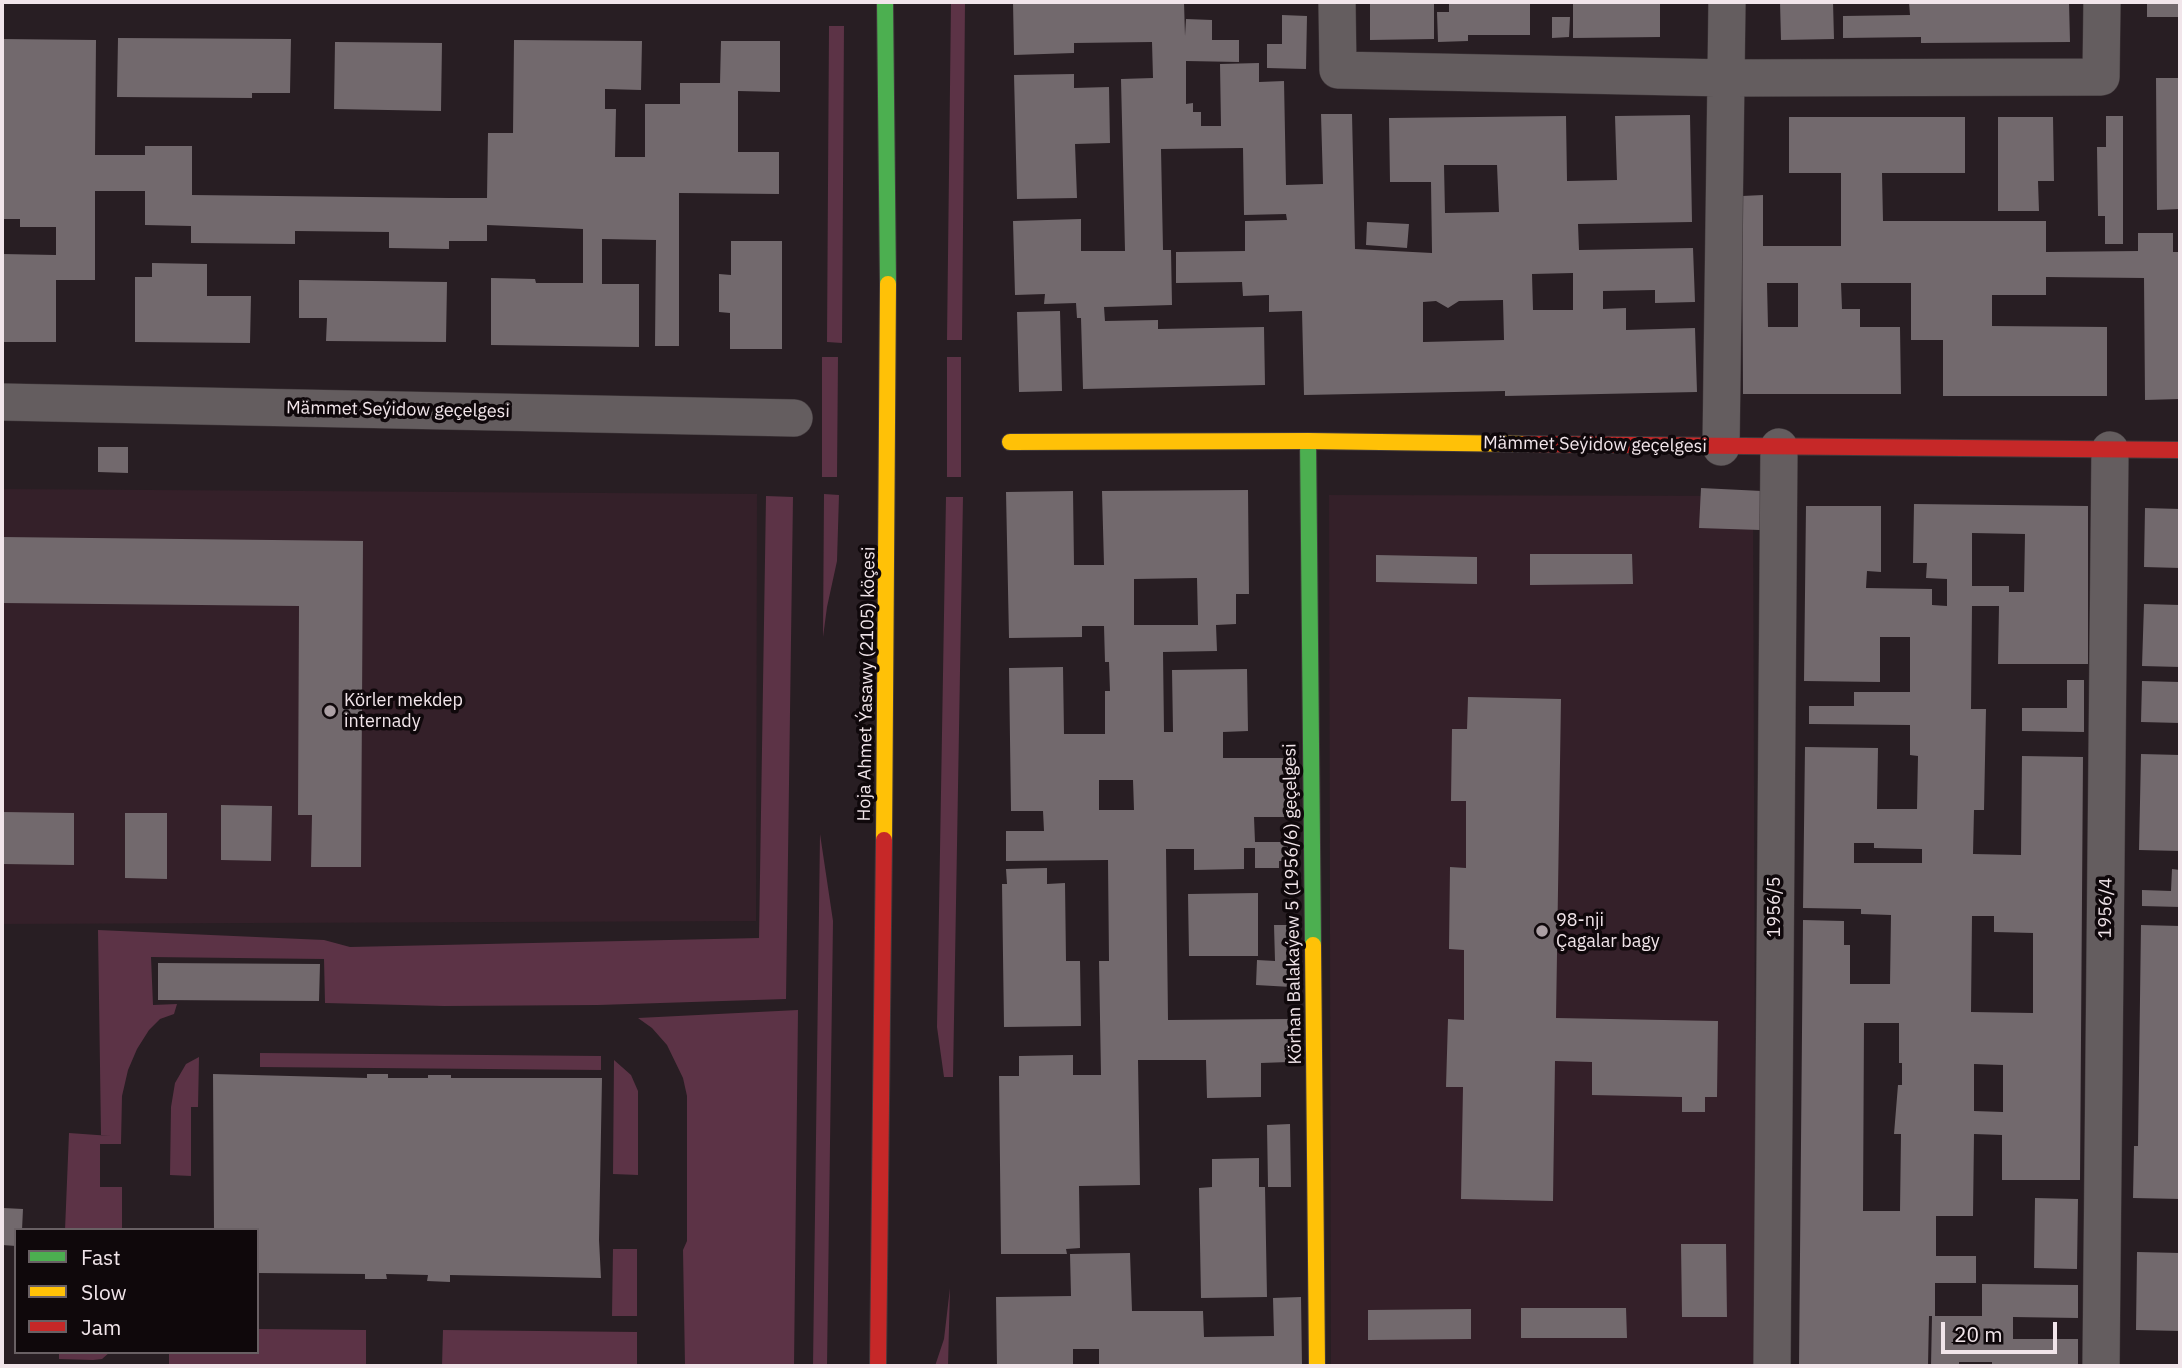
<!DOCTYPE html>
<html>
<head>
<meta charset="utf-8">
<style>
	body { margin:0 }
	#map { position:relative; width:2182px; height:1368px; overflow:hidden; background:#281e23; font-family:"IBM Plex Sans",sans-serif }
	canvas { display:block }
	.frame { position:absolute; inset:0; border:4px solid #f1e5ea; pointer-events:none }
	.legend { position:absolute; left:14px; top:1228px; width:245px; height:126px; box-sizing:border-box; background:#0f080b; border:2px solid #696064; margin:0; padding:9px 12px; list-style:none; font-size:21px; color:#f1e5ea }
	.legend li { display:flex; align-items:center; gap:14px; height:35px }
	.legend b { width:35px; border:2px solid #696064 }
	.scale { position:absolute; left:1941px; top:1322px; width:116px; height:32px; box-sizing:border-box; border:4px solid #f1e5ea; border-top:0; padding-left:9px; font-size:21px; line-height:24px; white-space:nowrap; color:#f1e5ea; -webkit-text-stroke:5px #0f080b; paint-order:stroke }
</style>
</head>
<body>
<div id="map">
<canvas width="2182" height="1368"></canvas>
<div class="frame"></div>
<ul class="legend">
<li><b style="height:9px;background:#4caf50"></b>Fast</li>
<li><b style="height:9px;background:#ffc107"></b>Slow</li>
<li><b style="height:9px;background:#c62828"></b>Jam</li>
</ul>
<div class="scale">20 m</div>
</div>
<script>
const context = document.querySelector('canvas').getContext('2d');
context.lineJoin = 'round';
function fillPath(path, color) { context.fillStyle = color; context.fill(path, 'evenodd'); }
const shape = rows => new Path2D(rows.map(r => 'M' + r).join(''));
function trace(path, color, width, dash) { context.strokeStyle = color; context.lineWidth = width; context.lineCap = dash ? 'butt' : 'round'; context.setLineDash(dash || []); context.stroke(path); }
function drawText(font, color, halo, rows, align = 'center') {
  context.font = font + ' "IBM Plex Sans",sans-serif'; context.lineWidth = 7; context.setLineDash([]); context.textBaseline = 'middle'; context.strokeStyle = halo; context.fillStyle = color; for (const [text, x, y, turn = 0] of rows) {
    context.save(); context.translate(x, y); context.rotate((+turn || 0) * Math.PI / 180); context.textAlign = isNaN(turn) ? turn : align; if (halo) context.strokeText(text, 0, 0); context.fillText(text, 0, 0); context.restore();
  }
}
fillPath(shape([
	[2,489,757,494,756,921,2,924],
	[1329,495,1753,496,1756,1366,1331,1366]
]), '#342029');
fillPath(shape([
	[951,2,965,2,962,340,947,340],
	[829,26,844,26,842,343,827,342],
	[822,357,838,357,837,477,822,477],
	[947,357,961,357,961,477,947,477],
	[824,494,839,495,837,561,827,607,823,637],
	[766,496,793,497,786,999,598,1005,444,1006,325,1003,324,959,151,957,153,1005,177,1004,174,1014,160,1019,149,1030,137,1049,128,1070,122,1096,121,1144,100,1144,100,1187,122,1187,122,1230,65,1230,69,1133,111,1136,101,1135,98,930,324,940,350,947,759,938],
	[946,497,963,497,953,1077,944,1077,937,1027],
	[820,834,833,921,827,1366,813,1366],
	[798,1010,794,1366,685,1366,683,1250,687,1241,687,1096,683,1078,667,1045,652,1028,638,1018],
	[260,1053,601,1056,601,1070,260,1067],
	[199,1057,198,1107,191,1107,191,1176,170,1175,171,1107,175,1083,186,1064],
	[614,1060,631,1075,638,1091,638,1175,613,1174],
	[613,1249,637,1249,637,1316,612,1316],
	[950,1288,948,1366,935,1366,944,1339],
	[257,1329,366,1330,366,1366,169,1366,169,1352,257,1352],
	[443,1330,637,1332,637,1366,442,1366],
	[59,1352,110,1352,102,1359,93,1360,59,1359]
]), '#5c3346');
fillPath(shape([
	[1013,2,1184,2,1185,36,1186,19,1212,20,1212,40,1239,40,1239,62,1186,61,1186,104,1193,103,1193,112,1201,112,1201,126,1221,126,1220,64,1259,63,1259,82,1284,81,1286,185,1323,184,1321,114,1352,114,1355,249,1432,253,1431,182,1390,182,1389,118,1566,116,1567,181,1617,180,1615,116,1690,115,1692,222,1578,224,1579,250,1693,248,1695,302,1655,303,1655,290,1603,291,1603,309,1626,308,1626,330,1695,328,1697,392,1505,396,1505,391,1304,395,1302,311,1269,312,1269,295,1243,296,1242,282,1176,283,1176,252,1245,251,1245,221,1287,220,1286,214,1244,215,1243,148,1161,149,1163,250,1171,250,1172,305,1104,307,1105,321,1158,320,1158,329,1264,327,1265,385,1083,389,1081,318,1077,318,1076,303,1044,304,1045,294,1015,295,1013,221,1081,219,1081,251,1125,251,1121,79,1153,78,1152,42,1074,43,1074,53,1014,55],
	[1444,165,1497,165,1499,212,1445,213],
	[1573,273,1573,310,1533,310,1532,274],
	[1503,300,1504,340,1423,342,1423,302,1436,301,1448,308,1459,301],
	[1370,2,1434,2,1434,39,1370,40],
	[1449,2,1530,2,1530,35,1468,35,1468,41,1438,42,1437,12,1449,12],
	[1573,2,1660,2,1660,37,1573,38],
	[1780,2,1833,2,1834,39,1781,40],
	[1909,2,2069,2,2070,42,1921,43,1921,37,1843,38,1843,16,1910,15],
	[2147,2,2180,2,2180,17,2147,17],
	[1282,15,1307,16,1306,69,1267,68,1267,44,1282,44],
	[1552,17,1570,17,1569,37,1552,38],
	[118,38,291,39,290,93,252,93,252,98,117,97],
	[2,39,96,40,95,155,145,155,145,146,192,146,192,195,449,198,487,198,488,133,513,133,514,40,642,41,641,90,605,89,605,109,616,109,615,157,645,157,645,104,680,104,680,83,720,83,721,41,780,41,780,92,738,91,738,152,779,152,779,194,679,193,679,346,655,346,656,240,602,239,602,284,639,284,639,347,491,345,491,278,535,279,536,283,583,283,583,229,487,225,487,241,449,241,449,249,389,248,389,232,295,231,295,244,191,243,191,226,145,225,145,191,95,191,95,280,56,280,56,342,2,342,2,254,56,255,56,227,20,227,20,219,2,219],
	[335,42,442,43,441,111,334,109],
	[1074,74,1074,88,1109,87,1110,143,1075,144,1077,198,1017,199,1014,75],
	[2156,78,2180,78,2180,209,2157,210],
	[2106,116,2123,116,2123,244,2105,244,2105,216,2098,216,2097,147,2106,147],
	[1789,117,1965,117,1965,173,1882,173,1883,221,2046,221,2046,252,2138,251,2138,233,2173,233,2173,252,2180,252,2180,399,2145,400,2144,278,2046,277,2046,295,1992,295,1992,326,2107,327,2107,396,1943,396,1943,340,1911,340,1911,283,1841,283,1842,309,1860,309,1860,327,1900,327,1901,394,1743,394,1742,196,1763,195,1763,246,1841,246,1841,173,1789,173],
	[1767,283,1798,283,1798,327,1768,327],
	[1998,117,2053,117,2054,181,2038,181,2039,211,1998,211],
	[1367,222,1409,224,1407,248,1366,245],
	[731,241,782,241,782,349,730,349,730,313,719,312,719,274,731,275],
	[152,263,207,264,207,296,251,296,250,343,135,342,135,277,152,277],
	[299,280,447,282,446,342,326,341,327,318,299,318],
	[1060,311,1062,391,1019,392,1017,312],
	[98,447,128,447,128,473,98,472],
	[1701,488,1762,491,1760,530,1699,528],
	[1248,490,1249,594,1236,594,1236,624,1216,625,1217,651,1163,652,1164,732,1173,732,1172,670,1247,669,1248,731,1223,732,1223,758,1289,758,1290,817,1254,817,1255,842,1289,842,1289,861,1279,861,1279,868,1255,868,1255,848,1244,848,1244,869,1194,870,1194,849,1166,849,1168,1020,1288,1019,1289,1062,1261,1063,1261,1097,1207,1098,1206,1060,1138,1060,1140,1185,1079,1186,1080,1248,1066,1249,1067,1254,1001,1254,999,1076,1019,1076,1019,1056,1073,1055,1073,1075,1101,1075,1099,961,1109,961,1108,860,1006,861,1006,831,1044,831,1043,811,1011,811,1009,668,1063,667,1064,734,1105,734,1105,691,1110,691,1109,662,1105,662,1104,626,1082,626,1082,637,1009,638,1006,492,1073,491,1074,565,1104,565,1102,491],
	[1197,578,1198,625,1134,625,1134,579],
	[1099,780,1133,780,1134,810,1099,810],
	[1914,504,2088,506,2088,664,1998,664,1999,606,1972,606,1971,709,1986,709,1984,810,1974,810,1973,854,2021,855,2022,756,2083,757,2080,1180,2002,1180,2002,1135,1974,1134,1973,1216,1936,1216,1936,1256,1976,1256,1976,1283,1935,1283,1935,1316,1982,1316,1982,1284,2078,1285,2078,1318,2013,1317,2013,1339,2078,1339,2078,1366,1992,1366,1992,1362,1959,1362,1959,1366,1931,1366,1932,1316,1929,1316,1928,1366,1799,1366,1803,920,1844,921,1844,945,1850,945,1850,984,1890,984,1891,915,1861,914,1861,909,1803,908,1805,747,1878,748,1877,809,1917,809,1918,756,1910,755,1910,725,1809,724,1809,706,1854,706,1854,692,1910,692,1910,637,1880,637,1880,682,1804,681,1806,506,1881,506,1881,572,1867,571,1866,588,1932,589,1932,605,1947,606,1947,579,1926,578,1927,563,1913,563],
	[1972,533,2025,534,2024,592,2009,592,2009,586,1972,586],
	[1854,843,1874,843,1874,848,1922,849,1922,863,1854,863],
	[1972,916,1994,916,1994,932,2033,933,2033,1013,1971,1012],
	[1864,1023,1899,1023,1899,1063,1902,1063,1902,1085,1898,1085,1894,1134,1901,1134,1900,1211,1863,1211],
	[1974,1064,2003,1065,2003,1112,1974,1111],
	[2145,508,2180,509,2180,568,2144,567],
	[2,537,363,541,361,867,311,867,312,815,298,815,299,606,2,603],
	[1530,554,1632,554,1633,584,1530,585],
	[1376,555,1477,557,1477,584,1376,582],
	[2144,604,2180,605,2180,667,2142,666],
	[2067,680,2084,680,2084,732,2022,731,2022,708,2067,708],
	[2142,681,2180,682,2180,723,2141,722],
	[1468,697,1561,699,1556,1018,1718,1021,1717,1097,1705,1097,1705,1112,1682,1112,1682,1097,1592,1095,1592,1062,1555,1061,1553,1201,1461,1199,1463,1087,1446,1087,1448,1019,1464,1020,1464,950,1449,949,1450,867,1466,868,1466,801,1451,801,1452,729,1467,729],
	[2141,754,2180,755,2180,851,2139,850],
	[221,805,272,806,271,861,221,860],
	[2,812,74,813,74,865,2,864],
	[125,813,167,813,167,879,125,878],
	[1047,868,1047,884,1065,883,1066,961,1080,961,1081,1026,1004,1027,1002,884,1007,884,1006,869],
	[2172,869,2180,870,2180,907,2142,906,2142,890,2171,891],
	[1258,893,1258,956,1189,956,1188,894],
	[1274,925,1291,925,1291,987,1256,985,1257,960,1275,961],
	[2141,925,2180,926,2180,1199,2133,1198,2134,1146,2138,1146],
	[158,963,320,964,319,1001,158,1000],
	[213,1074,367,1078,367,1074,388,1074,388,1078,428,1078,428,1075,451,1075,451,1078,602,1078,599,1240,601,1278,450,1275,450,1282,427,1281,428,1275,386,1274,387,1279,365,1279,365,1274,257,1273,257,1230,214,1230],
	[1290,1124,1291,1187,1268,1187,1267,1125],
	[1259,1158,1259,1187,1265,1187,1267,1297,1201,1298,1199,1188,1212,1187,1212,1159],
	[2035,1198,2078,1199,2077,1269,2034,1268],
	[3,1208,23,1209,22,1230,16,1230,16,1246,2,1245],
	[1681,1244,1726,1244,1727,1317,1682,1317],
	[2137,1252,2180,1253,2180,1331,2136,1330],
	[1130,1253,1132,1311,1203,1311,1204,1337,1274,1336,1273,1298,1301,1297,1302,1366,1099,1366,1099,1349,1073,1349,1073,1366,997,1366,996,1297,1071,1296,1070,1254],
	[1521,1308,1626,1308,1627,1338,1521,1338],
	[1471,1309,1471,1339,1368,1340,1368,1310]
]), '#72696d');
const street = shape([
	[1337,2,1338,70,1727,78,2101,77,2102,2],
	[2,402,794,418],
	[1721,447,1727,2],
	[1772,1366,1779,447],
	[2101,1366,2110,450]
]);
const fast = shape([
	[885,2,888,284],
	[1308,441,1313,945]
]);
const slow = shape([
	[1010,442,1308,441,1525,444],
	[884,840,888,284],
	[1313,945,1317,1366]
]);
const jam = shape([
	[1525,444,2180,450],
	[878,1366,884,840]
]);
trace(street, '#41393c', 38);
trace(fast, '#41393c', 18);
trace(slow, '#41393c', 18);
trace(jam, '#41393c', 18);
trace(street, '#645d5f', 37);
trace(fast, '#4caf50', 16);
trace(slow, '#ffc107', 16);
trace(jam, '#c62828', 16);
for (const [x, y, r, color] of [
	[330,711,7,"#ab9fa4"],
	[1542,931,7,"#ab9fa4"]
]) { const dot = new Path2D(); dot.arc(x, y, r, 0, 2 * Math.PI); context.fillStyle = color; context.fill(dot); trace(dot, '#0f080b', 2.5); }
drawText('18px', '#f1e5ea', '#0f080b', [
	["Mämmet Seýidow geçelgesi",398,410,1],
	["Mämmet Seýidow geçelgesi",1595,445,1],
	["Hoja Ahmet Ýasawy (2105) köçesi",867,684,-89],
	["Körhan Balakaýew 5 (1956/6) geçelgesi",1293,904,-91],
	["1956/5",1775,907,-90],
	["1956/4",2106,908,-89]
]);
drawText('18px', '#f1e5ea', '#0f080b', [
	["Körler mekdep",344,701],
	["internady",344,722],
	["98-nji",1556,921],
	["Çagalar bagy",1556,942]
], 'left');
</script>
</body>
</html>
